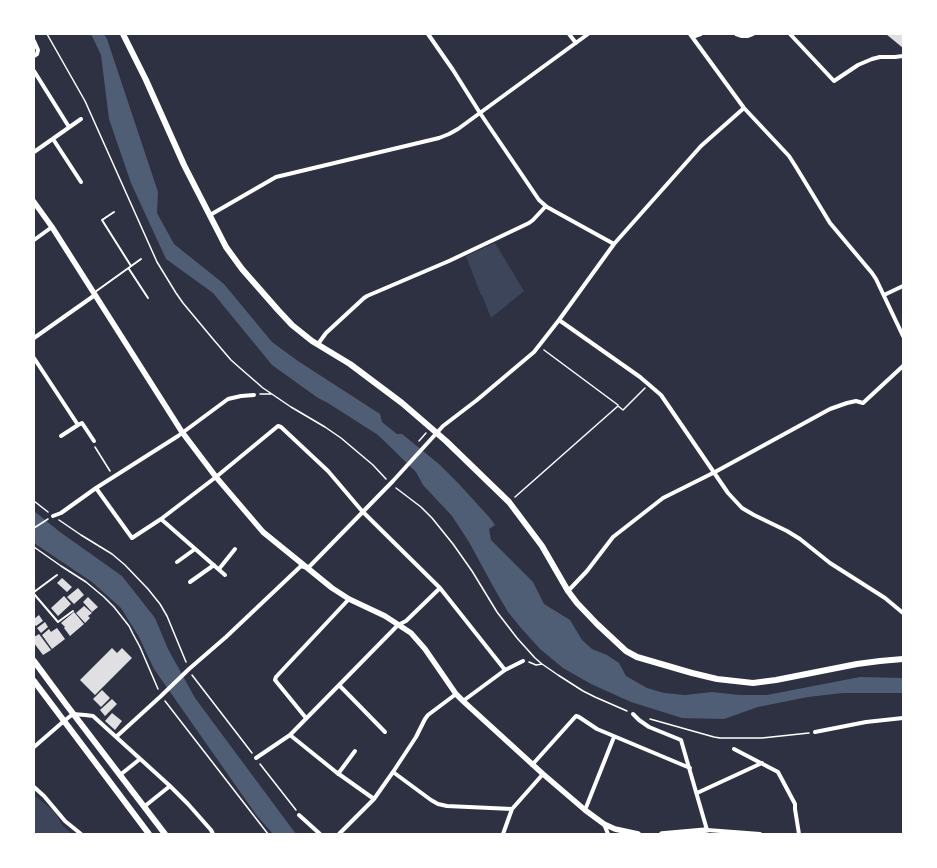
<!DOCTYPE html>
<html>
<head>
<meta charset="utf-8">
<style>
	body { margin:0 }
	#map { position:relative; width:937px; height:868px; overflow:hidden; background:#2d3142; font-family:Literata,serif }
	canvas { display:block }
	.frame { position:absolute; inset:0; border:35px solid #fff; pointer-events:none }
</style>
</head>
<body>
<div id="map">
<canvas width="937" height="868"></canvas>
<div class="frame"></div>
</div>
<script>
const context = document.querySelector('canvas').getContext('2d');
context.lineJoin = 'round';
function fillPath(path, color) { context.fillStyle = color; context.fill(path, 'evenodd'); }
const shape = rows => new Path2D(rows.map(r => 'M' + r).join(''));
function trace(path, color, width, dash) { context.strokeStyle = color; context.lineWidth = width; context.lineCap = dash ? 'butt' : 'round'; context.setLineDash(dash || []); context.stroke(path); }
fillPath(shape([
	[495,243,524,291,491,318,482,295,481,295,466,256],
	[34,795,54,811,63,826,72,834,34,834]
]), '#3c4559');
fillPath(shape([
	[91,34,104,34,107,39,158,192,157,213,174,244,224,284,272,342,298,361,380,414,382,422,397,434,402,434,439,464,459,484,490,518,495,525,489,529,491,540,533,582,544,604,570,620,582,640,592,649,607,655,619,663,626,676,647,688,664,693,685,695,712,692,739,695,767,695,860,677,903,678,903,693,843,693,808,697,758,707,724,719,682,718,631,702,591,684,563,668,540,649,521,628,508,612,494,588,469,542,452,516,423,485,416,472,378,435,328,403,318,398,272,365,213,293,166,259,131,183,109,119,101,55],
	[34,511,60,532,122,576,155,618,168,649,195,698,296,834,273,834,257,816,154,669,139,637,121,608,92,582,34,543]
]), '#4f5d75');
fillPath(shape([
	[886,34,903,34,903,48],
	[62,578,72,587,67,592,57,583],
	[78,588,84,595,74,604,67,597],
	[64,596,71,604,58,616,51,608],
	[88,597,98,607,92,612,83,602],
	[84,606,92,613,88,616,90,618,85,623,76,613],
	[74,612,84,624,70,636,64,628,65,627,61,623],
	[39,615,43,621,36,626,34,624,34,619],
	[45,622,48,627,41,633,37,628],
	[57,628,65,639,52,649,42,635,49,629,51,632],
	[39,634,51,650,43,655,34,643,34,637],
	[112,648,117,653,122,648,132,658,95,695,80,680],
	[102,690,110,698,101,707,93,699],
	[112,699,117,704,105,716,100,710],
	[112,713,122,721,115,730,105,721]
]), '#e0e0e3');
trace(shape([
	[47,34,85,101,157,262,176,293,183,303,213,339,231,360,240,368,263,388,291,407,325,427,341,438,373,465,386,479],
	[544,350,618,405],
	[260,394,272,394],
	[419,441,426,433],
	[95,447,110,471],
	[396,488,421,507,432,518,453,544,472,571,497,612,517,638,535,658,542,664,558,675,583,691,595,697,627,711],
	[515,497,618,406,623,410,645,388],
	[34,501,48,512],
	[59,520,81,535,112,554,125,565,148,589,160,604,167,616,186,662],
	[34,528,48,519],
	[34,547,61,566,86,582,104,597,114,607,129,626,133,634,140,647,158,689],
	[529,662,536,665,542,664],
	[192,675,252,753],
	[165,701,268,834],
	[650,719,714,737,720,738,762,738,809,733],
	[260,764,296,810]
]), '#fff', 1.5);
trace(shape([
	[114,212,102,220,131,266],
	[129,269,148,298],
	[95,292,141,259],
	[34,592,57,575],
	[34,594,58,622,73,611]
]), '#fff', 2);
trace(shape([
	[428,34,453,70,480,113,539,200,547,207,614,244],
	[569,34,576,43],
	[690,34,744,108,789,156,796,167,830,223,872,273,876,279,903,336],
	[736,34,742,36,748,36,753,34],
	[790,34,834,81,858,65,872,59,880,57,895,57,903,56],
	[693,37,701,34],
	[34,41,38,50,37,54,34,56],
	[34,71,69,127],
	[53,139,81,182],
	[34,152,81,119],
	[210,215,276,177,439,138,449,134,458,129,588,34],
	[34,240,52,227],
	[884,295,903,286],
	[559,320,640,377,661,395,728,493,742,508,754,515,787,531,800,539,830,563,885,598,903,613],
	[34,338,95,295],
	[318,344,326,333,364,298,367,296,449,261,529,223,533,220,546,206],
	[34,358,78,425,82,423,94,441],
	[61,436,78,425],
	[96,488,132,538,161,519,216,477,278,426,281,427,328,471,362,511,440,588,505,670],
	[53,516,61,513,96,488,178,436,228,399,241,396,254,395],
	[161,519,225,575],
	[177,562,195,549],
	[219,569,235,549],
	[190,582,214,565],
	[568,591,587,571,613,537,663,498,715,472,830,409,847,403,856,401,863,403,903,366],
	[339,685,385,732],
	[463,701,505,670,523,661],
	[633,714,639,720,649,727,681,740,707,830,760,834],
	[306,718,275,680,276,677,289,663,349,599],
	[815,732,866,722,903,718],
	[290,735,336,772,374,799],
	[116,737,161,696,189,669,226,637,301,566,308,568,393,481,443,426,477,400,534,352,559,320,614,244,701,146,744,108],
	[34,747,64,721,73,714,85,715,93,716,170,786,188,804,211,830,213,834],
	[734,749,778,772,795,804,795,809,799,834],
	[256,758,290,735,398,625,406,621,440,588],
	[532,765,576,716,579,717,597,729,690,768],
	[393,772,431,800,438,804,447,806,512,809],
	[338,774,355,751],
	[120,775,140,759],
	[34,787,44,796,65,821,81,834],
	[697,793,762,763],
	[145,806,170,786],
	[585,810,614,737],
	[299,815,320,834],
	[604,824,608,834],
	[339,834,374,799,393,772,416,737,425,719,428,715,456,694],
	[503,834,512,809,543,774]
]), '#fff', 4);
trace(shape([
	[34,202,52,227,182,432,216,477,263,532,332,588,349,599,385,616,411,633,425,649,456,694,463,701,543,774,585,810,604,824,615,829,638,834],
	[662,834,707,830]
]), '#fff', 5.5);
trace(shape([
	[123,34,146,80,184,165,226,247,242,269,278,310,292,325,312,341,350,364,402,403,431,428,446,441,509,502,542,546,568,591,577,603,597,624,626,651,637,657,692,673,717,679,753,683,776,680,857,664,880,661,903,659],
	[34,661,65,703,165,834],
	[34,681,149,834]
]), '#fff', 6);
</script>
</body>
</html>
